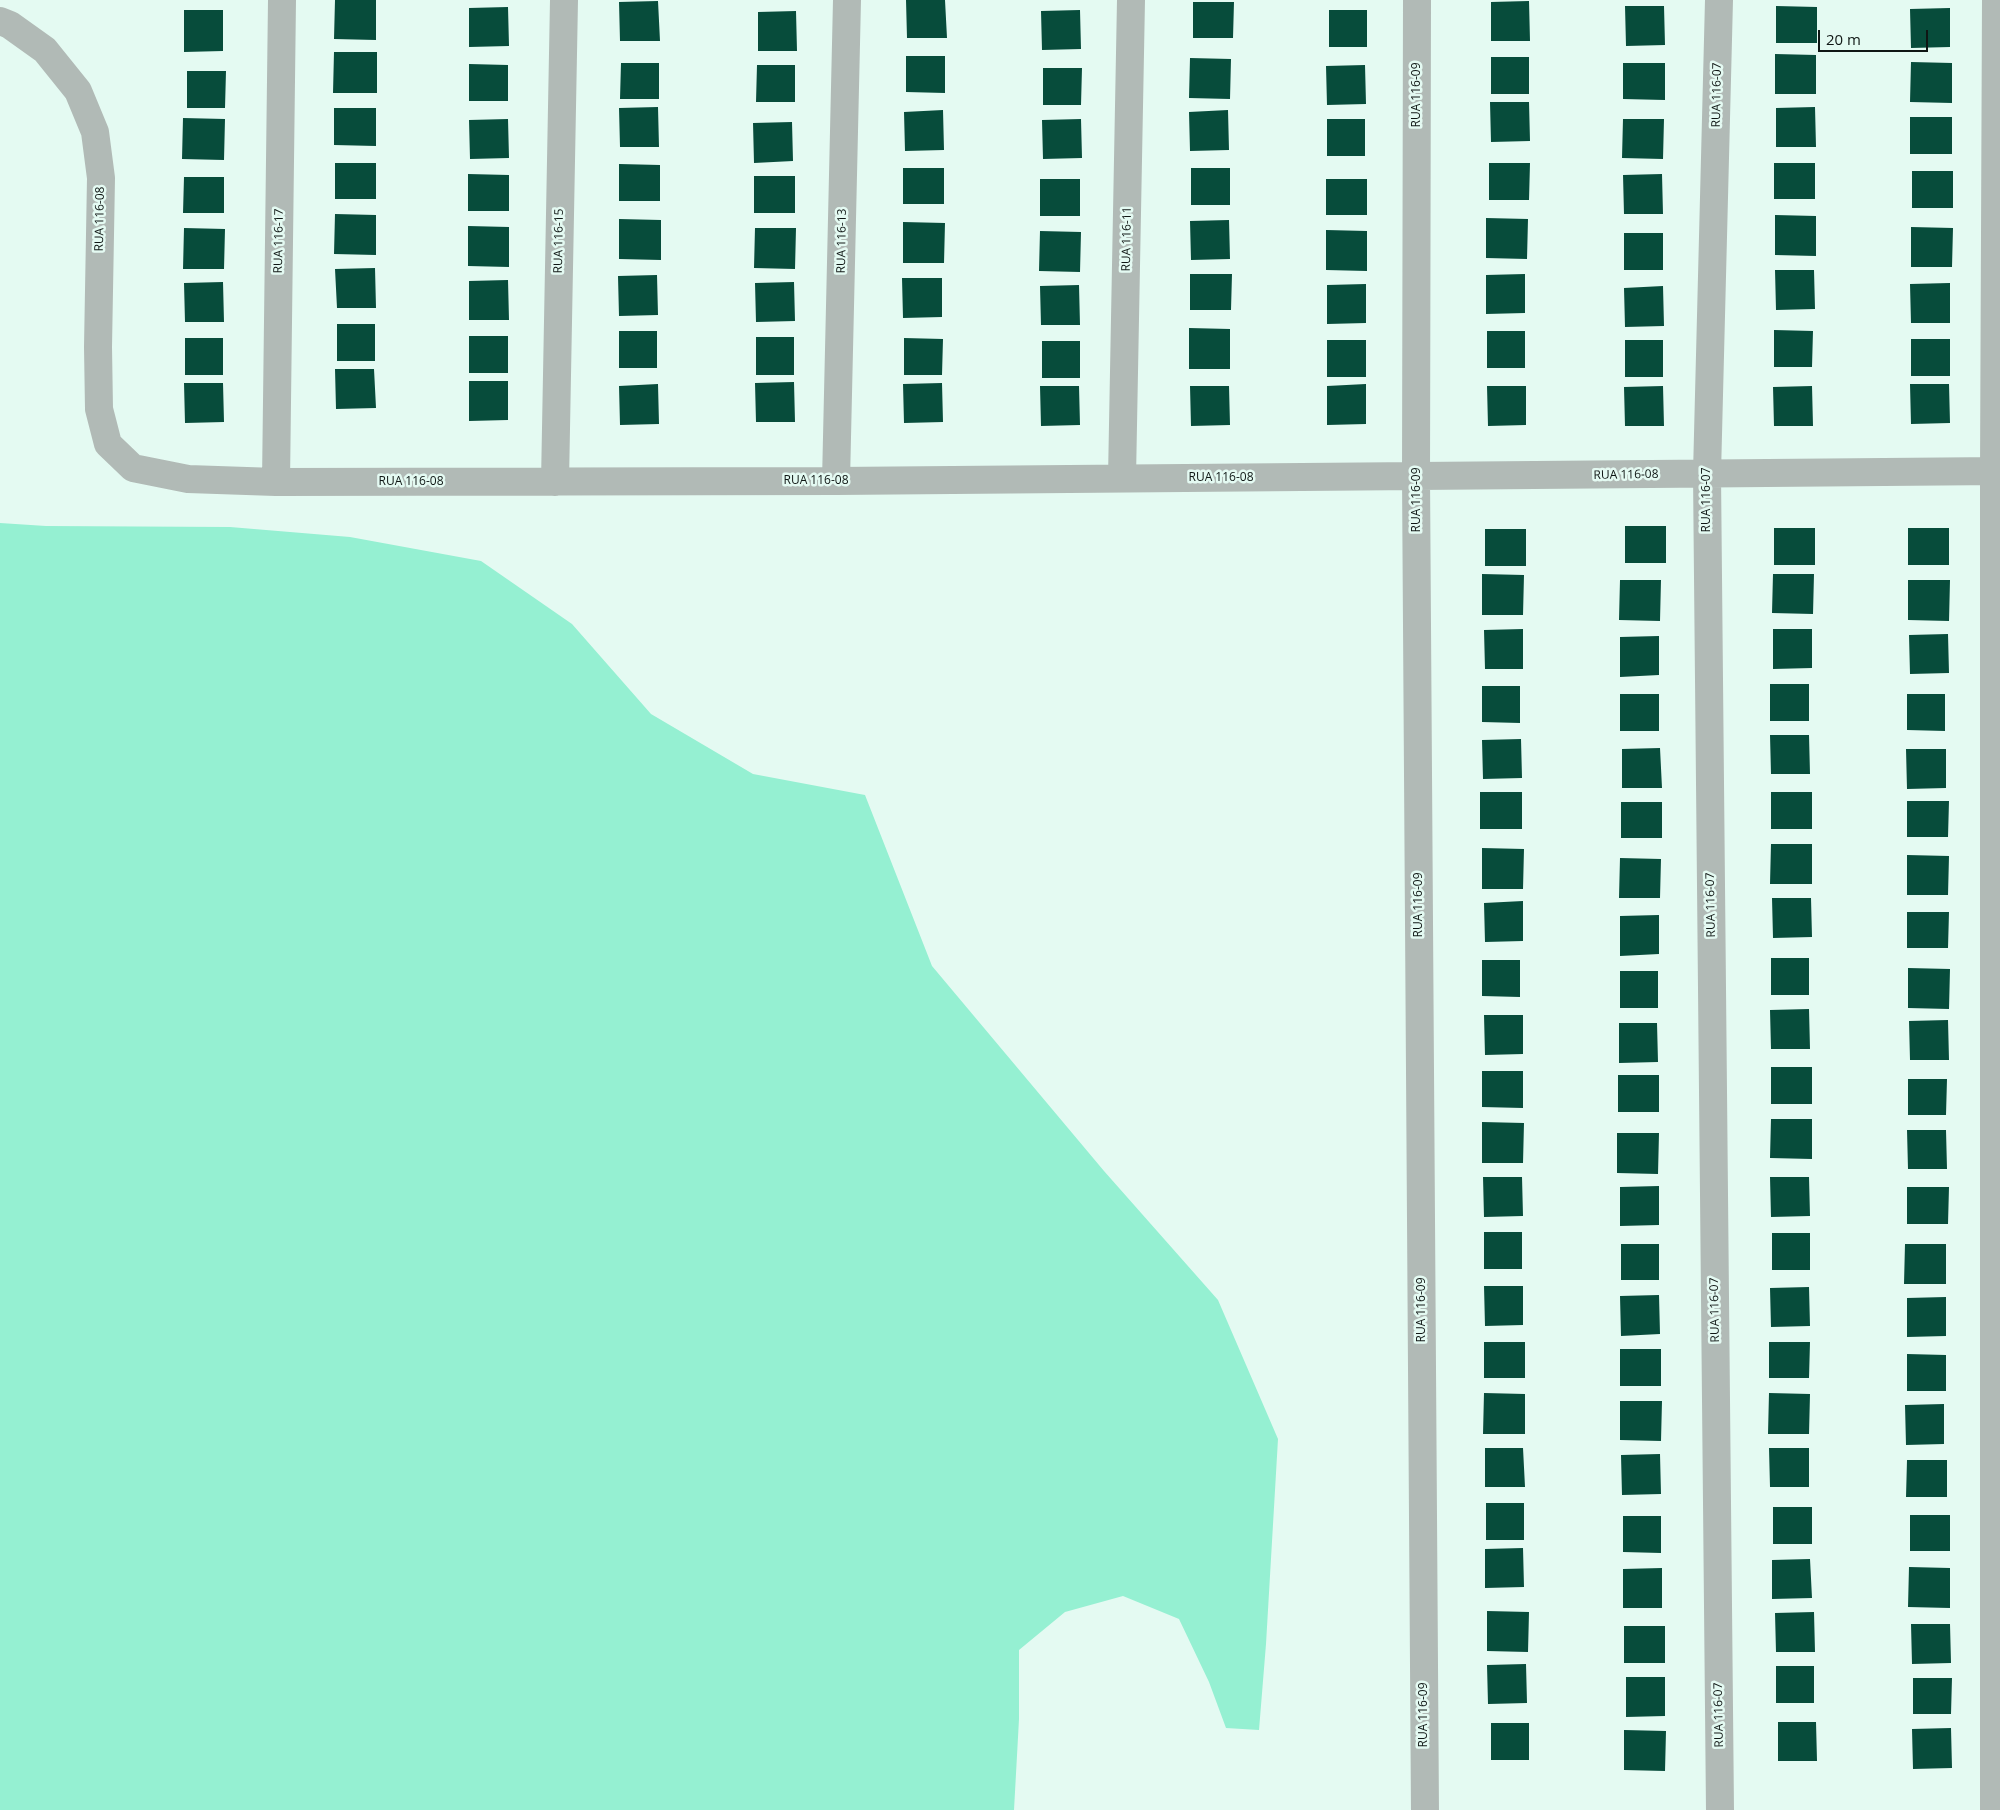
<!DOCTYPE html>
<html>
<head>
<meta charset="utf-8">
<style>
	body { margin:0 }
	#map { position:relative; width:2000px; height:1810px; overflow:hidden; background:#e4faf2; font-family:"Open Sans",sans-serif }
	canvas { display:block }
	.scale { position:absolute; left:1818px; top:30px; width:110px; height:22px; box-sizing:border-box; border:2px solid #0f1614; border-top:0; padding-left:6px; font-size:15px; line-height:18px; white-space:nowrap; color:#0f1614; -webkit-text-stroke:4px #e4faf2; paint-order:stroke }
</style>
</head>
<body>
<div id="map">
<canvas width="2000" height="1810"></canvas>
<div class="scale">20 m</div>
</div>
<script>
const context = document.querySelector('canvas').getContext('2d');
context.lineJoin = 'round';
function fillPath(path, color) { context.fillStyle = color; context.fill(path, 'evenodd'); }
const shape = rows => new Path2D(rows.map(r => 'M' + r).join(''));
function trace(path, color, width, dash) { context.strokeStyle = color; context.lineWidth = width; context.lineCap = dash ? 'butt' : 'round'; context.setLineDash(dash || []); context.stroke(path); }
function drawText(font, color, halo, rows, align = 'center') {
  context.font = font + ' "Open Sans",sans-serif'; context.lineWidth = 5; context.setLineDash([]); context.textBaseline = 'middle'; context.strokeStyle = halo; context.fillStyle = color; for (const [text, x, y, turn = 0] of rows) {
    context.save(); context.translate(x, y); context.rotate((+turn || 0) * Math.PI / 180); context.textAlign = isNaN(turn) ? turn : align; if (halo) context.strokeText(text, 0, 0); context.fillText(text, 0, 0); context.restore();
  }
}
fillPath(shape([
	[0,523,46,526,230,527,350,537,481,561,572,624,651,714,753,774,865,795,932,966,1104,1171,1218,1300,1278,1439,1266,1644,1259,1730,1226,1728,1209,1682,1179,1619,1123,1596,1065,1612,1019,1650,1019,1719,1014,1810,0,1810]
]), '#95f0d2');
fillPath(shape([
	[335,0,376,0,376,40,334,39],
	[906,0,945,0,947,38,907,38],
	[658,1,660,41,620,41,619,2],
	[1529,1,1530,41,1491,41,1491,2],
	[1193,2,1234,2,1233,38,1193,38],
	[1625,6,1664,6,1665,45,1626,46],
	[1776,6,1817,7,1817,43,1776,43],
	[508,7,509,46,469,47,469,8],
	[1950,8,1950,47,1911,48,1910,9],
	[184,10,223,10,223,51,184,52],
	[1080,10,1081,49,1042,50,1041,11],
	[1329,10,1367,10,1367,47,1329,47],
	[796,11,797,51,758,51,758,12],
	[334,52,377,52,377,93,333,93],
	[1775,54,1816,55,1816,94,1775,94],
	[906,56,945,56,945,93,906,92],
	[1491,57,1529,57,1529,94,1491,94],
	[1190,58,1231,59,1230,99,1189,98],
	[1911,62,1952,63,1952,103,1910,102],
	[621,63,659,63,659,99,620,99],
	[1623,63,1665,63,1665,100,1623,99],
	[469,64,508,65,508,101,469,101],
	[757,65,795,65,795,102,756,102],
	[1365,65,1366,104,1327,105,1326,66],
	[1043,68,1082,68,1081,105,1043,105],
	[187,71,226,71,225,108,187,108],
	[1490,102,1529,102,1530,141,1491,142],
	[658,107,659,147,620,147,619,108],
	[1815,107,1816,147,1776,147,1776,108],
	[334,108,376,108,376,146,334,145],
	[943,110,944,150,905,151,904,112],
	[1228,110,1229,150,1190,151,1189,112],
	[1910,117,1952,117,1952,154,1910,154],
	[183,118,225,119,224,160,182,159],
	[508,119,509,158,470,159,469,120],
	[1081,119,1082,158,1043,159,1042,120],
	[1327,119,1365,119,1365,156,1327,156],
	[1623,119,1664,119,1663,159,1622,158],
	[792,122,793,161,754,163,753,123],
	[335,163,376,163,376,199,335,199],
	[1489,163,1530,163,1529,200,1489,200],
	[1774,163,1815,163,1815,199,1774,199],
	[619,164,660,165,660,201,619,201],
	[903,168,944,168,944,204,903,204],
	[1191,168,1230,168,1230,205,1191,205],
	[1912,171,1953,171,1953,208,1912,208],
	[468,174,509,175,509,211,468,211],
	[1662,174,1663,214,1624,214,1623,175],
	[754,176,795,176,795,213,754,213],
	[184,177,224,177,224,213,183,213],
	[1040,179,1080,179,1080,216,1040,216],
	[1326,179,1367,179,1367,215,1326,215],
	[335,214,376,215,376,255,334,254],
	[1775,215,1816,216,1816,256,1775,255],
	[1486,218,1528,219,1527,259,1486,258],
	[619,219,661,220,661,260,619,259],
	[1229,220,1230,259,1191,260,1190,221],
	[903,222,945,223,944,263,903,263],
	[468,226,509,227,509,267,468,266],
	[1911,227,1953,228,1952,267,1911,267],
	[184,228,225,229,224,269,183,269],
	[755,228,796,228,795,269,754,268],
	[1326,230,1367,231,1367,271,1326,270],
	[1040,231,1081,232,1080,272,1039,271],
	[1624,233,1663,233,1663,270,1624,270],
	[375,268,376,308,337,308,335,269],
	[1775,270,1814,270,1815,309,1776,310],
	[1190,274,1232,274,1231,310,1190,310],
	[1525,274,1525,313,1486,314,1486,275],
	[657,275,658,315,619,316,618,276],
	[902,278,942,278,942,317,903,318],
	[508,280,509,320,469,320,469,281],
	[223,282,224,322,185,322,184,283],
	[794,282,795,321,756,322,755,283],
	[1950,283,1950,323,1911,323,1910,284],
	[1366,284,1366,323,1327,324,1327,285],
	[1079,285,1080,325,1041,325,1040,286],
	[1663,286,1664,326,1625,327,1624,288],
	[337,324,375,324,375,361,337,361],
	[1189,328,1230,329,1230,369,1189,369],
	[1774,330,1813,331,1812,367,1774,367],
	[619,331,657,331,657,368,619,368],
	[1487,331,1525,331,1525,368,1487,368],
	[469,336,508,336,508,373,469,373],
	[756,337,794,337,794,375,756,375],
	[185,338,223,338,223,375,185,375],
	[904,338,943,339,942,375,904,375],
	[1911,339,1950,339,1950,376,1911,376],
	[1327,340,1366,340,1366,377,1327,377],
	[1625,340,1663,340,1663,377,1625,377],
	[1042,341,1080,341,1080,378,1042,378],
	[335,369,374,369,376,408,336,409],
	[469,381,508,381,508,420,469,421],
	[794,382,795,422,756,422,755,383],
	[184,383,223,383,224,422,185,423],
	[942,383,943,422,904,423,903,384],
	[658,384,659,424,620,425,619,386],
	[1366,384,1366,424,1327,425,1327,386],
	[1910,384,1949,384,1950,423,1911,424],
	[1040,386,1079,386,1080,425,1041,426],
	[1190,386,1229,386,1230,425,1191,426],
	[1487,386,1526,386,1526,425,1488,426],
	[1663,386,1664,426,1625,426,1624,387],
	[1812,386,1813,426,1774,426,1773,387],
	[1625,526,1666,526,1666,563,1625,563],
	[1774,528,1815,528,1815,565,1774,565],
	[1908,528,1949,528,1949,565,1908,565],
	[1485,529,1526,529,1526,566,1485,566],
	[1482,574,1524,575,1523,615,1482,615],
	[1773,574,1814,574,1813,614,1772,613],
	[1620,580,1661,580,1660,621,1619,620],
	[1908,580,1950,580,1949,621,1908,620],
	[1523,629,1523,669,1485,669,1484,630],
	[1773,629,1812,629,1812,668,1773,669],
	[1948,634,1949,673,1910,674,1909,635],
	[1659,636,1659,675,1620,677,1620,637],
	[1770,684,1809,684,1809,721,1770,721],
	[1482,686,1520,686,1520,723,1482,722],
	[1620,694,1659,694,1659,731,1620,731],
	[1907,694,1945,694,1945,731,1907,730],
	[1770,735,1809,735,1810,774,1771,774],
	[1521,739,1522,778,1483,779,1482,740],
	[1660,748,1662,788,1622,788,1622,749],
	[1906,749,1946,749,1946,788,1907,789],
	[1480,792,1522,792,1522,829,1480,829],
	[1771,792,1812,792,1812,829,1771,829],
	[1907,801,1949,801,1948,837,1907,837],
	[1621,802,1662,802,1662,838,1621,838],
	[1771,844,1812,844,1812,884,1770,884],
	[1482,848,1524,849,1523,889,1482,889],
	[1907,855,1949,856,1948,895,1907,895],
	[1620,858,1661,859,1660,898,1619,898],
	[1772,898,1811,898,1812,937,1773,938],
	[1523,901,1523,941,1485,942,1484,903],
	[1907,912,1949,912,1948,948,1907,948],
	[1659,915,1659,954,1620,956,1620,916],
	[1771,958,1809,958,1809,995,1771,995],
	[1482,960,1520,960,1520,997,1482,996],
	[1908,968,1950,969,1949,1009,1908,1008],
	[1620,971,1658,971,1658,1008,1620,1008],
	[1809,1009,1810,1049,1771,1049,1770,1010],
	[1484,1015,1523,1015,1523,1054,1485,1055],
	[1948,1020,1949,1060,1910,1060,1909,1021],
	[1619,1023,1657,1023,1658,1062,1619,1063],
	[1771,1067,1812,1067,1812,1104,1771,1104],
	[1482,1071,1523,1071,1523,1108,1482,1107],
	[1618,1075,1659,1075,1659,1112,1618,1112],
	[1908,1079,1947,1079,1946,1115,1908,1115],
	[1771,1119,1812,1119,1812,1159,1770,1158],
	[1482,1122,1524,1123,1523,1163,1482,1163],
	[1907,1130,1946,1130,1947,1169,1908,1169],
	[1617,1133,1659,1133,1658,1174,1617,1173],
	[1483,1177,1522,1177,1523,1216,1484,1217],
	[1770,1177,1809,1177,1810,1216,1771,1217],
	[1659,1186,1659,1225,1620,1226,1620,1187],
	[1907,1187,1949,1187,1948,1224,1907,1224],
	[1484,1232,1522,1232,1522,1269,1484,1269],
	[1772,1233,1810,1233,1810,1270,1772,1270],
	[1621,1244,1659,1244,1659,1280,1621,1280],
	[1905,1244,1946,1244,1946,1284,1904,1284],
	[1484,1286,1523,1286,1523,1325,1485,1326],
	[1809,1287,1810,1326,1771,1327,1770,1288],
	[1659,1295,1660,1334,1621,1336,1620,1296],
	[1946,1297,1946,1336,1907,1337,1907,1298],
	[1484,1342,1525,1342,1525,1378,1484,1378],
	[1769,1342,1810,1342,1809,1378,1769,1378],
	[1620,1349,1661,1349,1661,1386,1620,1386],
	[1907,1354,1946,1355,1946,1391,1907,1391],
	[1484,1393,1525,1394,1525,1434,1483,1434],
	[1769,1393,1810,1394,1809,1434,1768,1434],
	[1620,1401,1662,1401,1661,1441,1620,1440],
	[1944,1404,1944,1444,1906,1445,1905,1405],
	[1485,1448,1523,1448,1525,1487,1485,1487],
	[1769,1448,1809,1448,1809,1487,1770,1487],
	[1660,1454,1661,1494,1622,1495,1621,1455],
	[1907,1460,1947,1460,1947,1497,1906,1497],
	[1486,1503,1524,1503,1524,1540,1486,1540],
	[1773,1507,1812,1507,1812,1544,1773,1544],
	[1910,1515,1950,1515,1950,1551,1910,1551],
	[1623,1516,1661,1516,1661,1553,1623,1552],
	[1523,1548,1524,1587,1485,1588,1485,1549],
	[1810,1559,1812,1598,1772,1599,1772,1560],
	[1909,1567,1950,1568,1950,1608,1908,1607],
	[1662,1568,1662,1608,1623,1608,1623,1569],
	[1487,1611,1529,1612,1528,1652,1487,1651],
	[1814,1612,1815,1652,1776,1652,1775,1613],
	[1911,1624,1950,1624,1951,1663,1912,1664],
	[1624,1626,1665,1626,1665,1663,1624,1663],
	[1526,1664,1527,1703,1488,1704,1487,1665],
	[1776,1666,1814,1666,1814,1703,1776,1703],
	[1626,1677,1665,1677,1665,1716,1626,1717],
	[1913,1678,1952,1678,1951,1714,1913,1714],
	[1778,1722,1816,1722,1817,1761,1778,1761],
	[1491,1723,1529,1723,1529,1760,1491,1760],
	[1951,1728,1952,1768,1913,1769,1912,1729],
	[1624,1730,1666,1731,1665,1771,1624,1770]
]), '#074c3b');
trace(shape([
	[1417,0,1416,477,1425,1810],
	[1719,0,1707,474,1720,1810],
	[0,21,10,25,45,50,78,91,95,132,101,178,98,347,99,409,108,444,133,468,188,479,276,482,836,481,2000,471],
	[1122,478,1131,0],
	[836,481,847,0],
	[276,482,282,0],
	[555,482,564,0],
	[1994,1810,1994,471,1996,0]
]), '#b1bab6', 28);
drawText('12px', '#0f1614', '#e4faf2', [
	["RUA 116-09",1417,95,-90],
	["RUA 116-07",1717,95,-89],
	["RUA 116-08",100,219,-89],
	["RUA 116-11",1127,239,-89],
	["RUA 116-17",279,241,-89],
	["RUA 116-15",559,241,-89],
	["RUA 116-13",842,241,-89],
	["RUA 116-08",1626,475,-1],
	["RUA 116-08",1221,478],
	["RUA 116-08",816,481],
	["RUA 116-08",411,482],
	["RUA 116-09",1417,500,-90],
	["RUA 116-07",1707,500,-90],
	["RUA 116-09",1419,905,-90],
	["RUA 116-07",1711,905,-91],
	["RUA 116-09",1422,1310,-90],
	["RUA 116-07",1715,1310,-91],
	["RUA 116-09",1424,1715,-90],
	["RUA 116-07",1719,1715,-91]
]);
</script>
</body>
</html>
